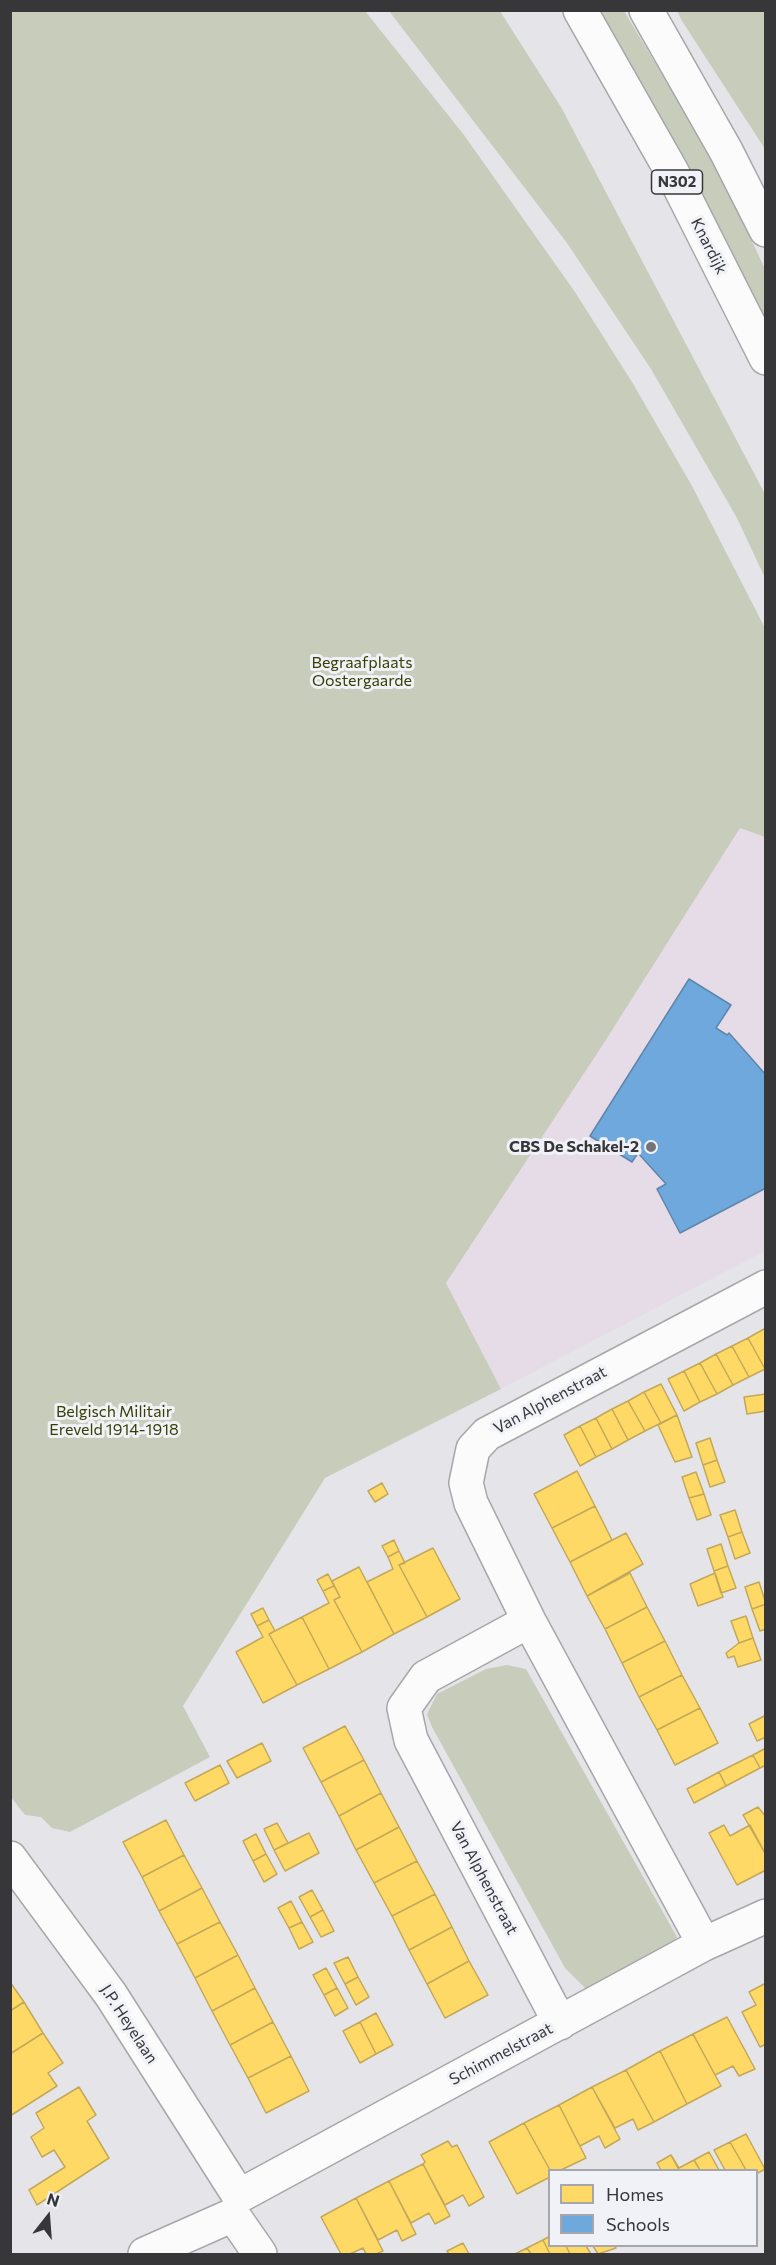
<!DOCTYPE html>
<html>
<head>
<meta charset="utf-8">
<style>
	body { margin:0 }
	#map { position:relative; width:776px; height:2265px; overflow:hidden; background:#e5e5e9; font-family:Commissioner,sans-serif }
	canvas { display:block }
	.frame { position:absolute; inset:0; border:12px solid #37373a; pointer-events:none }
	.legend { position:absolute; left:548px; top:2169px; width:210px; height:78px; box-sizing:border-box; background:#f0f2f8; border:2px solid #a6a7ac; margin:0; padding:8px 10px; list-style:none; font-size:18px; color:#37373a }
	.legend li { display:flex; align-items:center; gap:12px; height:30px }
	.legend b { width:30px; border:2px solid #a6a7ac }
	.north { position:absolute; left:18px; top:2187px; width:60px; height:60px; -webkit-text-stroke:4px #f0f2f8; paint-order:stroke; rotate:17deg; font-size:16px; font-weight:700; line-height:24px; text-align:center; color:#37373a }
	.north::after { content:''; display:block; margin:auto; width:21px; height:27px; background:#37373a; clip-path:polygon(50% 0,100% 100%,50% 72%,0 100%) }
</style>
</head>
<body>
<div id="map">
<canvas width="776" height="2265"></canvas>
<div class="frame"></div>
<ul class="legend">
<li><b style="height:16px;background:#ffd966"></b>Homes</li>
<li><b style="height:16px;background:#6fa8dc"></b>Schools</li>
</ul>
<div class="north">N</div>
</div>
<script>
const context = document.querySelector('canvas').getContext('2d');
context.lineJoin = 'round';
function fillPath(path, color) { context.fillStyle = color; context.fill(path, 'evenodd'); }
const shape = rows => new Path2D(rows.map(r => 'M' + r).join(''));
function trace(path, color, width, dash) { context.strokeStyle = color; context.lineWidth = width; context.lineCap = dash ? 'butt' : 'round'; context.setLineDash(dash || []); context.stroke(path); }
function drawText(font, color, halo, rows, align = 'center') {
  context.font = font + ' Commissioner,sans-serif'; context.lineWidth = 6; context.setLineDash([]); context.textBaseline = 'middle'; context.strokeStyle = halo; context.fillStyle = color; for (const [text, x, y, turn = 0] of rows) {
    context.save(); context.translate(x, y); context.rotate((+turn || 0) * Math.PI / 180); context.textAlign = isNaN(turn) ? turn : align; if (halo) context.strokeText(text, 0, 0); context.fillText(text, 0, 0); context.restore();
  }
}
fillPath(shape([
	[740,828,765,837,765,1251,501,1389,446,1283,604,1043]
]), '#e5dce8');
fillPath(shape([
	[11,10,365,11,464,135,575,292,632,382,692,486,766,630,765,837,740,828,604,1043,446,1283,501,1389,325,1478,183,1706,210,1757,70,1832,52,1828,41,1817,25,1815,10,1796],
	[389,11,500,11,561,107,765,494,765,578,737,518,651,369,567,243],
	[595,11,624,11,716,164,765,269,765,319,688,166],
	[677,11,765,11,765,149,682,21],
	[507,1665,526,1669,677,1937,667,1951,588,1991,565,1968,432,1727,427,1714,437,1694,486,1669]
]), '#c8ccbb');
const homes = shape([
	[764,1329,766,1331,765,1369,748,1338,764,1329],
	[748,1338,765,1369,749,1377,732,1346,748,1338],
	[732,1346,749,1377,733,1385,716,1354,732,1346],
	[716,1354,733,1385,717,1394,700,1363,716,1354],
	[700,1363,717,1394,700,1402,684,1371,700,1363],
	[684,1371,700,1402,684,1411,668,1379,684,1371],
	[661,1384,677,1415,661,1423,644,1392,661,1384],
	[644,1392,661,1423,645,1431,628,1401,644,1392],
	[766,1394,766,1411,747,1414,744,1397,766,1394],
	[628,1401,645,1431,628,1440,612,1409,628,1401],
	[612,1409,628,1440,612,1449,596,1418,612,1409],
	[677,1415,692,1457,675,1462,658,1425,677,1415],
	[596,1418,612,1449,596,1457,580,1426,596,1418],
	[580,1426,596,1457,580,1466,564,1435,580,1426],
	[710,1438,717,1460,703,1465,696,1443,710,1438],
	[717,1460,725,1482,710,1487,703,1465,717,1460],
	[577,1471,595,1506,552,1528,534,1494,577,1471],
	[696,1472,704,1494,689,1498,682,1477,696,1472],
	[382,1483,388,1494,375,1502,368,1491,382,1483],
	[704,1494,711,1515,697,1520,689,1498,704,1494],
	[595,1506,612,1540,570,1562,552,1528,595,1506],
	[735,1510,742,1532,728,1537,720,1515,735,1510],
	[742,1532,750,1553,735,1559,728,1537,742,1532],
	[626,1533,643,1564,587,1596,570,1562,626,1533],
	[394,1540,399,1551,388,1557,382,1546,394,1540],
	[721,1544,728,1566,714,1571,707,1549,721,1544],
	[433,1548,460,1599,427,1617,399,1565,433,1548],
	[399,1551,405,1563,399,1565,427,1617,394,1634,367,1582,393,1569,388,1557,399,1551],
	[728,1566,736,1588,721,1593,714,1571,728,1566],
	[359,1567,394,1634,362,1652,334,1600,340,1597,332,1581,359,1567],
	[630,1573,647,1607,605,1629,587,1596,630,1573],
	[715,1573,723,1597,698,1606,690,1584,715,1573],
	[328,1574,334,1586,323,1591,317,1580,328,1574],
	[759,1582,766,1604,752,1609,745,1587,759,1582],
	[334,1586,340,1597,334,1600,362,1652,329,1669,302,1617,329,1603,323,1591,334,1586],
	[766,1604,766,1629,760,1631,752,1609,766,1604],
	[647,1607,665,1641,622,1663,605,1629,647,1607],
	[263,1608,269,1620,257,1626,251,1614,263,1608],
	[746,1616,753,1638,739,1643,731,1621,746,1616],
	[302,1617,329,1669,297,1685,269,1634,302,1617],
	[269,1620,275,1631,269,1634,297,1685,263,1703,236,1652,263,1637,257,1626,269,1620],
	[753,1638,761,1660,738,1667,734,1656,728,1658,726,1653,739,1643,753,1638],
	[665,1641,682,1675,639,1697,622,1663,665,1641],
	[682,1675,700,1708,657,1730,639,1697,682,1675],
	[700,1708,718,1743,675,1765,657,1730,700,1708],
	[766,1715,766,1737,757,1741,749,1724,766,1715],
	[345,1726,364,1760,321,1782,303,1748,345,1726],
	[262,1743,271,1761,237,1778,227,1761,262,1743],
	[766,1748,766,1765,760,1768,753,1755,766,1748],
	[753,1755,760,1768,726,1786,719,1772,753,1755],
	[364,1760,381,1793,339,1816,321,1782,364,1760],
	[220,1765,229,1783,195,1801,185,1783,220,1765],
	[719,1772,726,1786,694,1803,687,1789,719,1772],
	[381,1793,399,1827,356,1850,339,1816,381,1793],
	[758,1807,766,1817,766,1855,743,1815,758,1807],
	[166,1820,184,1855,142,1877,123,1842,166,1820],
	[277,1823,288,1843,274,1850,264,1829,277,1823],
	[724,1825,730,1836,750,1825,766,1855,766,1870,737,1885,709,1833,724,1825],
	[399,1827,417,1861,374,1883,356,1850,399,1827],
	[309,1833,319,1853,285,1871,274,1850,309,1833],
	[256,1834,266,1854,253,1861,243,1841,256,1834],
	[266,1854,277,1874,264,1882,253,1861,266,1854],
	[184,1855,202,1888,159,1911,142,1877,184,1855],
	[417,1861,435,1894,392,1916,374,1883,417,1861],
	[202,1888,220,1922,177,1944,159,1911,202,1888],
	[312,1890,323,1910,310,1917,299,1897,312,1890],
	[435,1894,452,1927,409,1950,392,1916,435,1894],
	[291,1901,302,1922,289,1928,278,1908,291,1901],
	[323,1910,334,1931,321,1937,310,1917,323,1910],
	[220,1922,238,1955,195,1978,177,1944,220,1922],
	[302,1922,313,1942,299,1949,289,1928,302,1922],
	[452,1927,469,1961,427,1984,409,1950,452,1927],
	[238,1955,255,1988,212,2011,195,1978,238,1955],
	[348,1957,358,1977,345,1984,334,1963,348,1957],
	[469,1961,488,1995,445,2018,427,1984,469,1961],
	[326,1968,337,1988,324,1995,313,1975,326,1968],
	[358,1977,369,1997,356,2005,345,1984,358,1977],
	[10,1982,24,2002,10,2011,10,1982],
	[766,1983,766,2044,760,2047,742,2012,756,2005,749,1992,766,1983],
	[255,1988,273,2022,230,2045,212,2011,255,1988],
	[337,1988,348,2008,335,2016,324,1995,337,1988],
	[24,2002,43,2033,10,2054,10,2011,24,2002],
	[376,2013,393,2045,376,2054,360,2022,376,2013],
	[727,2017,755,2069,739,2076,733,2066,715,2075,693,2034,727,2017],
	[273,2022,291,2056,248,2078,230,2045,273,2022],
	[360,2022,376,2054,360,2063,343,2031,360,2022],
	[43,2033,63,2063,48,2073,57,2086,10,2116,10,2054,43,2033],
	[693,2034,721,2086,687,2104,660,2051,693,2034],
	[660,2051,687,2104,654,2122,626,2070,660,2051],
	[291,2056,309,2091,266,2113,248,2078,291,2056],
	[626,2070,654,2122,638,2130,633,2119,615,2128,592,2087,626,2070],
	[79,2087,96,2115,87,2121,109,2158,37,2205,29,2190,65,2167,54,2150,42,2157,31,2137,44,2128,36,2113,79,2087],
	[592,2087,620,2139,605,2148,599,2136,580,2146,559,2105,592,2087],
	[559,2105,586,2158,561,2170,550,2170,524,2123,559,2105],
	[524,2123,550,2170,550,2177,517,2194,489,2142,524,2123],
	[746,2134,765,2169,756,2174,756,2170,746,2170,730,2142,746,2134],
	[448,2141,452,2147,457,2145,484,2197,469,2206,463,2195,445,2205,423,2164,425,2162,421,2155,448,2141],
	[730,2142,746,2170,725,2170,714,2150,730,2142],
	[709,2152,719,2170,700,2170,694,2160,709,2152],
	[671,2155,679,2170,661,2170,657,2163,671,2155],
	[671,2155,679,2168,694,2160,700,2170,679,2170,671,2155],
	[423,2164,450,2216,435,2224,429,2213,411,2223,389,2181,423,2164],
	[389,2181,416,2234,402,2241,397,2230,378,2240,356,2198,389,2181],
	[356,2198,383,2251,376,2254,366,2254,363,2248,350,2254,341,2254,321,2217,356,2198],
	[550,2236,550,2246,566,2246,570,2254,550,2254,543,2240,550,2236],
	[543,2240,550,2254,531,2254,527,2248,543,2240],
	[463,2243,469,2254,449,2254,447,2251,463,2243],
	[566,2246,586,2246,591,2254,570,2254,566,2246],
	[593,2246,614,2246,616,2248,598,2254,593,2246],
	[527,2248,531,2254,515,2254,527,2248]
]);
fillPath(homes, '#ffd966');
trace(homes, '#c3a859', 1.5);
const schools = shape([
	[689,979,731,1005,716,1028,727,1035,729,1033,766,1075,766,1188,680,1233,657,1189,666,1184,638,1153,632,1162,590,1136,689,979]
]);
fillPath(schools, '#6fa8dc');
trace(schools, '#5e86ab', 1.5);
const minor = shape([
	[529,1621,426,1677,404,1708,411,1740,560,2023],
	[10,1858,111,1995,239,2196],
	[704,1944,529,1621,471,1503,466,1483,473,1449,487,1434,766,1287],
	[239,2196,704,1944,766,1916],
	[233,2215,260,2254],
	[145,2254,233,2215]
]);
const major = shape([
	[580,10,672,172,766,358],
	[646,10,726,151,766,230]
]);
trace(minor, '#a7a7aa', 36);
trace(major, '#a7a7aa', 36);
trace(minor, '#fbfbfc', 33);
trace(major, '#fbfbfc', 33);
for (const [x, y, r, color] of [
	[651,1147,6,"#747477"]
]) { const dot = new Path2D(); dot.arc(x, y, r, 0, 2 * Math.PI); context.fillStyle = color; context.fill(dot); trace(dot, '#f0f2f8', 2); }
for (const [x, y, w] of [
	[677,182,51]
]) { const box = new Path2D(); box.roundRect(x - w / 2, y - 12, w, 24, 4.5); context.fillStyle = '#f0f2f8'; context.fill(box); trace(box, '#37373a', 1.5); }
drawText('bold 15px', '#37373a', null, [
	["N302",677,182]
]);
drawText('16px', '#37373a', '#f0f2f8', [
	["Knardijk",709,246,63],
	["Van Alphenstraat",550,1400,-28],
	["Van Alphenstraat",484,1878,62],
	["J.P. Heyelaan",129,2024,57],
	["Schimmelstraat",501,2054,-28]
]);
drawText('16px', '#393f02', '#f0f2f8', [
	["Begraafplaats",362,663],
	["Oostergaarde",362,681],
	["Belgisch Militair",114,1412],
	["Ereveld 1914-1918",114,1430]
]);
drawText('bold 16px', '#37373a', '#f0f2f8', [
	["CBS De Schakel-2",639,1147]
], 'right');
</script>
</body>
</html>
